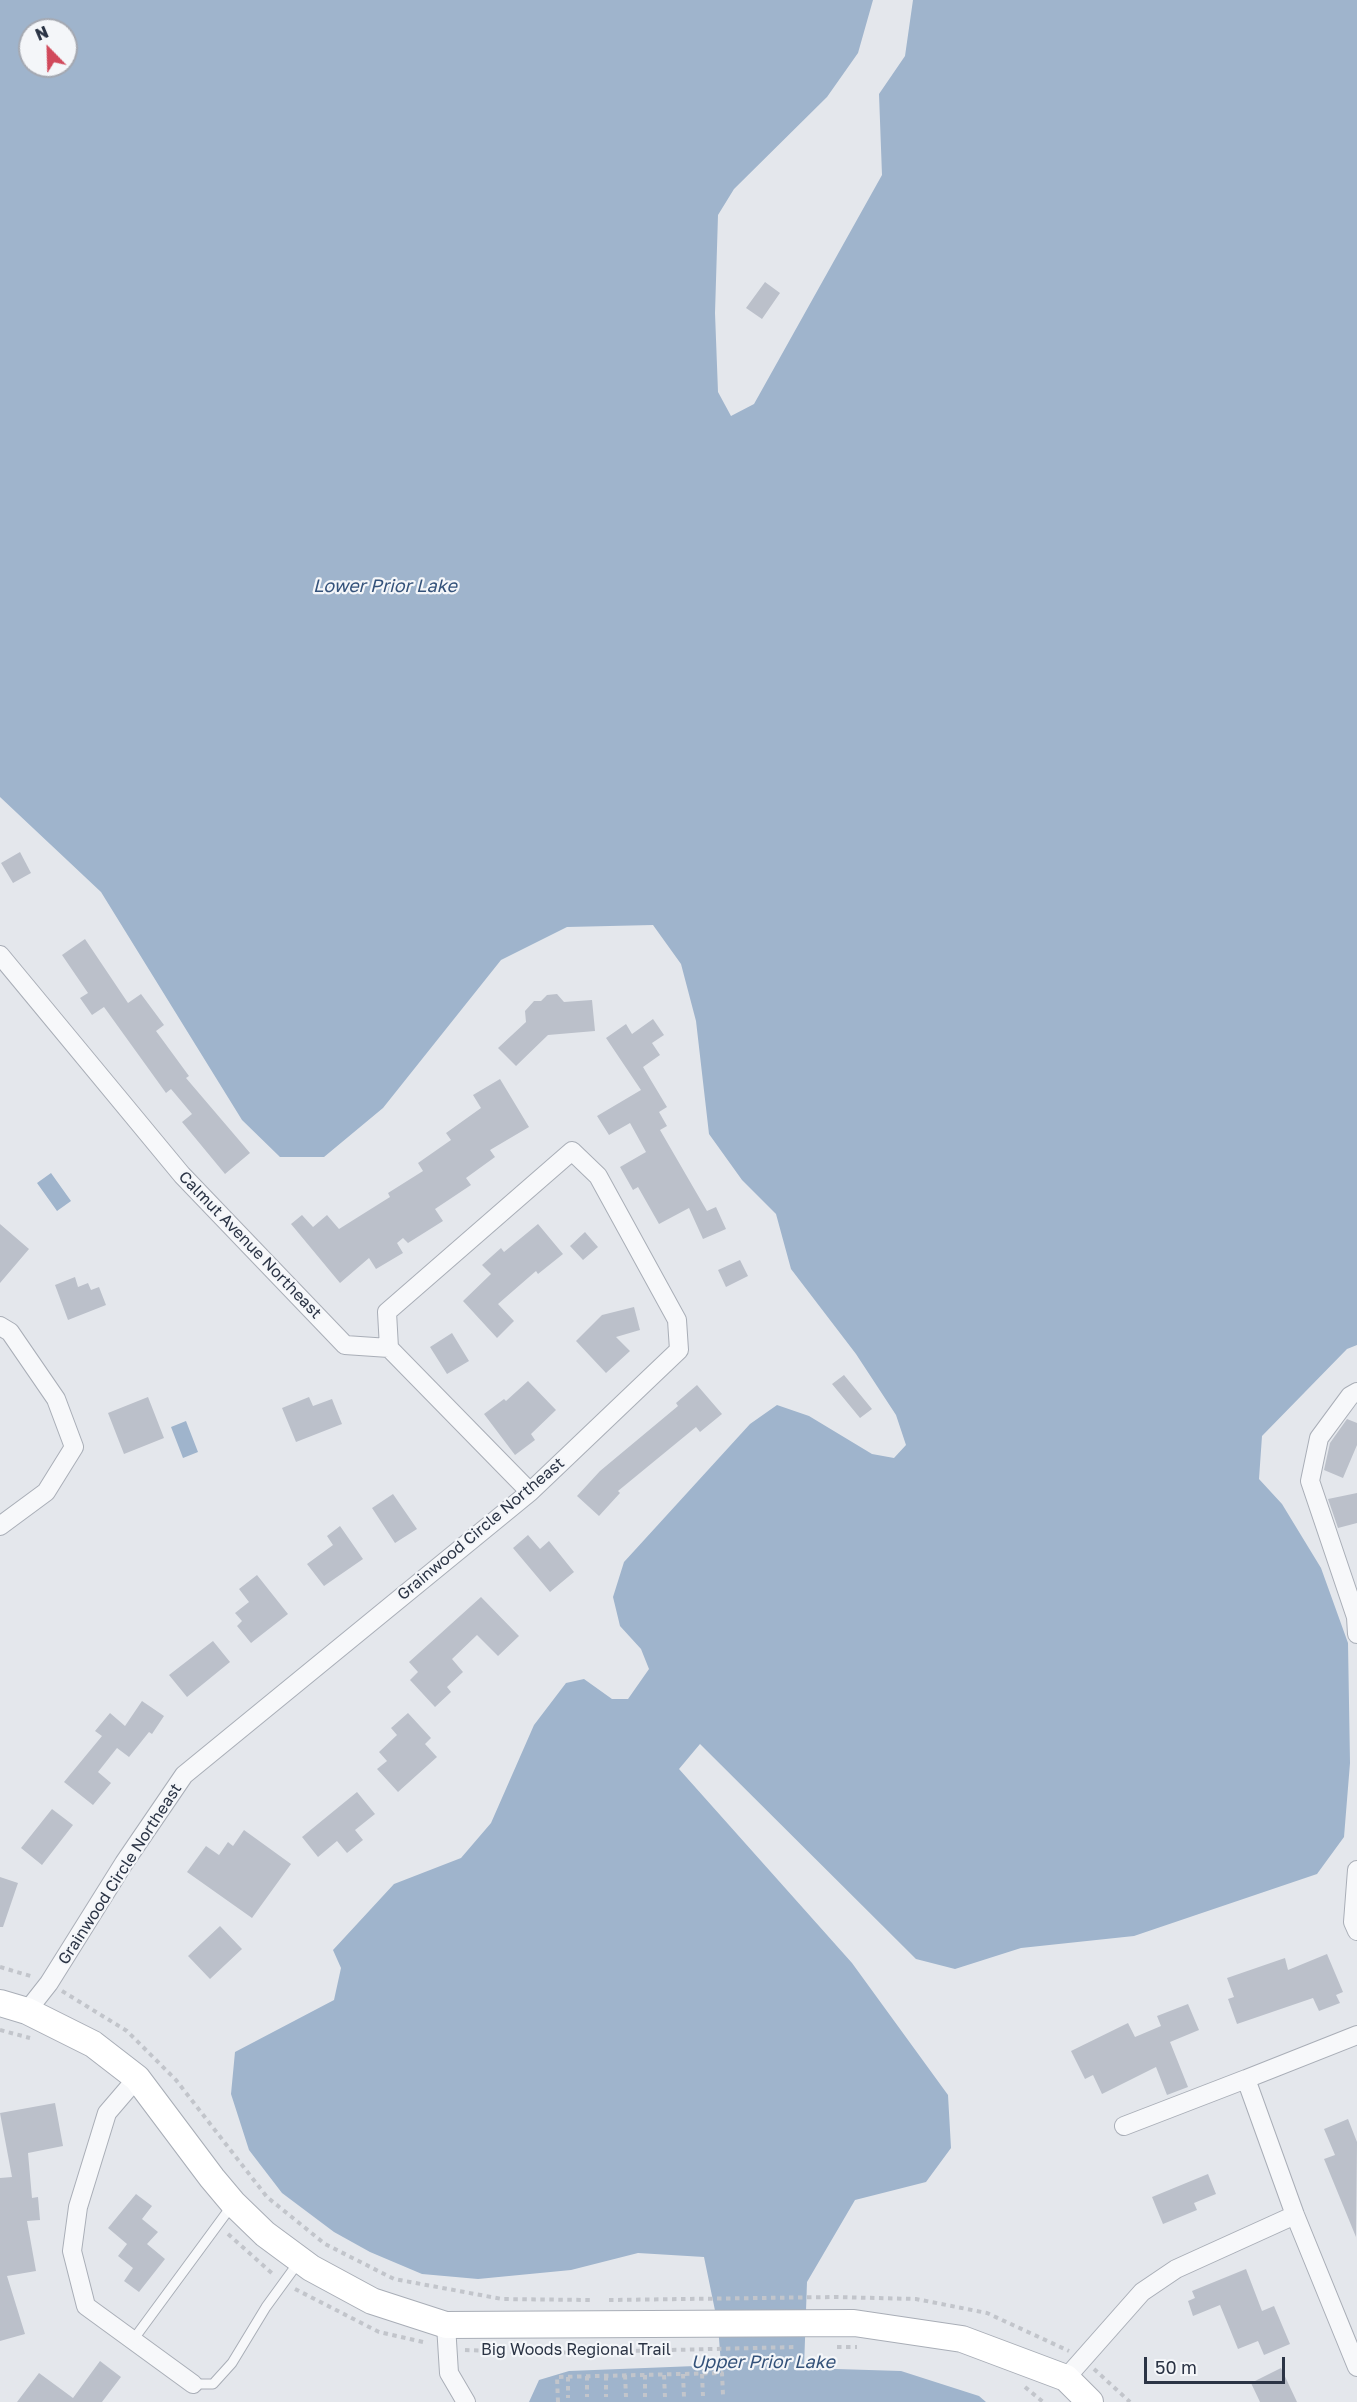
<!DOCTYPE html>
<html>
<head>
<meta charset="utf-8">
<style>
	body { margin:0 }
	#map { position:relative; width:1357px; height:2402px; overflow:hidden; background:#e4e7ec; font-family:"Golos Text",sans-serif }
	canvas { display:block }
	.north { position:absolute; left:18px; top:18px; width:60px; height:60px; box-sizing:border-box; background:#f4f6f9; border:2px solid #a4a8b1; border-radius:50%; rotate:337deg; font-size:16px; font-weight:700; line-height:24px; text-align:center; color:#2b3445 }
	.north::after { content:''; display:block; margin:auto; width:21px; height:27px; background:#d1495b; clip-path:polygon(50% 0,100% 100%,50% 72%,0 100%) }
	.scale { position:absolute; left:1144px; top:2357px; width:141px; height:27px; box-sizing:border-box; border:3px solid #2b3445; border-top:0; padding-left:8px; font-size:18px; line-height:21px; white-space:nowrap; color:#2b3445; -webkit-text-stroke:4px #f4f6f9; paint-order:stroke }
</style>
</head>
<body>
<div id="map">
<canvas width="1357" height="2402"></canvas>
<div class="north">N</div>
<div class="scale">50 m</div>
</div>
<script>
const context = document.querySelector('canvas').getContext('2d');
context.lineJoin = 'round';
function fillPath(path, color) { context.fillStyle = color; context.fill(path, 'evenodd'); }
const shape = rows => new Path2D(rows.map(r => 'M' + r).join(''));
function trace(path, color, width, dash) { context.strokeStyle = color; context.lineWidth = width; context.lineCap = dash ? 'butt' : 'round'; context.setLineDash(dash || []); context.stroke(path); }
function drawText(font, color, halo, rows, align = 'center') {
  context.font = font + ' "Golos Text",sans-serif'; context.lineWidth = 4.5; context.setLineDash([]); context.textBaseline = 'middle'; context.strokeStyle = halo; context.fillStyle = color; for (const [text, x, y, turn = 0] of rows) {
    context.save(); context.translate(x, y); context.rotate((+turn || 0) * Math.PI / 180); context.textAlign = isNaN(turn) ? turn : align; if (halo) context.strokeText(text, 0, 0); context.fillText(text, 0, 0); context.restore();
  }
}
fillPath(shape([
	[0,0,873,0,858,53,827,97,734,189,718,215,715,313,718,392,731,416,754,404,882,175,879,94,905,56,913,0,1357,0,1357,1345,1347,1349,1262,1436,1259,1479,1282,1504,1321,1568,1348,1643,1350,1763,1344,1837,1317,1874,1134,1936,1021,1948,955,1969,916,1959,700,1744,679,1769,852,1963,948,2095,951,2148,926,2182,855,2200,807,2282,804,2368,901,2371,979,2396,986,2402,529,2402,539,2380,569,2371,721,2365,718,2325,704,2257,638,2253,571,2270,478,2279,422,2274,370,2252,334,2232,282,2193,249,2150,231,2094,235,2052,334,2000,341,1968,333,1950,394,1884,461,1858,491,1823,534,1725,566,1683,584,1679,612,1699,628,1699,649,1669,641,1649,620,1626,613,1597,624,1562,750,1424,777,1405,809,1416,872,1454,894,1458,906,1445,896,1415,856,1354,791,1269,776,1214,742,1180,709,1134,696,1021,681,964,653,925,567,927,501,960,383,1108,324,1157,280,1157,242,1120,101,892,0,797],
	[30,30,66,30,66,66,30,66],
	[51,1173,71,1201,57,1211,37,1183],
	[186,1421,198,1452,183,1458,171,1427]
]), '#9fb4cc');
fillPath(shape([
	[765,282,780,293,762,319,746,308],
	[20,852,31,873,13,883,1,863],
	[85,939,128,1003,141,994,164,1025,156,1031,189,1076,186,1078,250,1153,225,1174,182,1122,192,1114,171,1089,166,1093,104,1007,92,1015,80,998,88,993,62,955],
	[557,994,564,1002,592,1000,595,1031,548,1035,516,1066,498,1048,526,1022,525,1011,534,1001,541,1001,547,995],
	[653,1019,664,1035,652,1043,660,1055,643,1067,667,1107,659,1112,667,1126,660,1130,707,1211,716,1207,726,1229,703,1239,689,1208,659,1224,638,1187,633,1190,620,1167,646,1152,630,1123,609,1135,597,1116,641,1090,606,1038,626,1024,632,1034],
	[500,1079,529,1127,490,1150,495,1157,466,1178,471,1185,435,1209,443,1221,408,1243,403,1238,397,1243,403,1253,376,1269,369,1258,340,1283,291,1224,302,1215,313,1227,327,1215,339,1229,390,1197,388,1193,423,1171,418,1163,451,1140,446,1133,481,1108,473,1095],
	[0,1224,29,1249,0,1283],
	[538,1224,563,1254,538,1274,536,1271,498,1304,514,1321,497,1338,463,1301,491,1274,482,1265,501,1248,504,1252],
	[585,1232,598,1247,583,1260,570,1246],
	[740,1260,748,1276,726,1287,718,1270],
	[75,1277,78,1287,88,1283,91,1290,99,1287,106,1305,68,1320,55,1285],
	[634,1307,640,1330,616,1337,630,1351,606,1373,576,1341,602,1315],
	[452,1333,469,1361,447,1374,430,1347],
	[844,1375,872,1409,860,1418,832,1384],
	[528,1381,556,1410,531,1434,535,1440,515,1455,484,1414,504,1399,506,1401],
	[697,1385,722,1414,700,1432,696,1427,618,1491,620,1493,599,1516,577,1496,600,1471,678,1406,676,1403],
	[148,1397,164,1438,124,1454,108,1413],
	[309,1397,313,1406,332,1399,342,1424,296,1442,282,1408],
	[1347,1419,1357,1423,1357,1445,1343,1478,1324,1470,1330,1443],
	[1357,1493,1357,1523,1338,1528,1328,1499],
	[393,1494,417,1529,395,1543,372,1508],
	[340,1526,363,1559,324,1586,307,1564,333,1545,327,1536],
	[528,1535,540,1549,549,1541,574,1572,550,1592,513,1548],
	[257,1575,288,1614,251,1643,237,1626,242,1621,235,1613,249,1602,239,1589],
	[481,1597,519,1636,498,1656,477,1635,452,1659,463,1672,447,1687,451,1692,435,1707,410,1680,418,1672,409,1662],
	[213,1641,230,1662,187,1697,169,1675],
	[142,1701,164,1716,152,1734,149,1732,129,1757,117,1748,98,1772,111,1783,93,1805,64,1782,102,1736,95,1731,110,1713,125,1726],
	[408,1713,431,1738,425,1744,437,1757,398,1792,377,1769,387,1761,379,1752,397,1735,391,1728],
	[357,1792,375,1814,355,1830,363,1840,347,1853,337,1841,318,1857,302,1837],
	[52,1809,73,1825,42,1865,21,1848],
	[244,1830,291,1864,252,1918,187,1872,206,1846,219,1855,228,1842,233,1846],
	[0,1877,18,1883,3,1927,0,1927],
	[220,1926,242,1949,210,1979,188,1956],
	[1327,1954,1343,1992,1336,1995,1340,2003,1319,2011,1313,1998,1237,2024,1228,1999,1234,1997,1227,1978,1285,1958,1288,1970],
	[1188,2004,1199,2030,1170,2042,1188,2087,1167,2095,1156,2067,1102,2094,1093,2075,1085,2079,1071,2051,1128,2023,1135,2037,1161,2026,1157,2016],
	[55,2103,63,2146,28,2153,32,2198,38,2197,40,2220,27,2221,36,2271,7,2276,25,2334,0,2341,0,2178,12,2177,0,2113],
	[1348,2119,1357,2142,1356,2237,1324,2159,1335,2155,1324,2129],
	[1208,2174,1216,2194,1194,2203,1197,2210,1163,2224,1152,2197],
	[136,2194,152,2206,142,2219,158,2232,147,2244,165,2259,139,2292,124,2281,133,2268,118,2256,127,2244,108,2228],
	[1246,2269,1262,2311,1274,2306,1290,2344,1264,2355,1258,2341,1238,2349,1220,2305,1193,2316,1188,2301,1195,2298,1192,2291],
	[100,2361,121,2377,102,2402,17,2402,39,2373,73,2398],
	[1281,2368,1297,2402,1260,2402,1251,2383]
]), '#bbc0ca');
const lane = shape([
	[133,2340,233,2204],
	[193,2384,213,2384,232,2363,266,2307,298,2263]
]);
const street = shape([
	[0,955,182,1175,345,1345,389,1348,530,1492],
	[0,1326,10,1332,56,1399,74,1447,46,1492,0,1526],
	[1357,1392,1350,1396,1319,1438,1310,1481,1356,1617,1357,1634],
	[1357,1870,1353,1922,1357,1931],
	[27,2011,49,1983,124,1863,184,1775,530,1492,679,1350,677,1320,598,1176,572,1151,387,1312,389,1348],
	[1357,2035,1246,2079,1295,2215,1357,2367],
	[137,2078,107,2113,78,2207,72,2251,86,2306,193,2384],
	[1124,2126,1246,2079],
	[446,2325,449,2373,466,2402],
	[1066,2378,1142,2292,1176,2269,1295,2215]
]);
const secondary = shape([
	[0,2003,27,2011,93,2044,137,2078,212,2178,233,2203,265,2234,311,2268,372,2301,446,2325,854,2323,962,2339,1066,2378,1090,2402]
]);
trace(lane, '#a9aeb7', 11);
trace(street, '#a9aeb7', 20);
trace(secondary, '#a9aeb7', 28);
trace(shape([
	[0,1967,34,1977],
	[62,1991,127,2031,176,2080,267,2197,325,2244,394,2279,502,2299,590,2300],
	[0,2030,30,2038],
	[228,2234,274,2275],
	[295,2289,379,2332,423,2342],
	[609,2300,835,2297,916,2299,987,2313,1069,2351],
	[837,2347,857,2347],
	[465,2350,545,2353,797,2347],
	[1094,2369,1130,2402],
	[683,2374,684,2397],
	[702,2374,703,2396],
	[625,2375,626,2397],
	[645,2375,645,2397],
	[664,2375,665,2397],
	[587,2376,587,2397],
	[606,2376,606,2397],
	[568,2377,568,2398],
	[1025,2387,1043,2402],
	[558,2402,557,2377,722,2373,723,2395]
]), '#c2c5cb', 4, [4.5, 4.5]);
trace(lane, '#f7f8fa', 9);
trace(street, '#f7f8fa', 18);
trace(secondary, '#fff', 26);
drawText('16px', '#2b3445', '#f4f6f9', [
	["Calmut Avenue Northeast",250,1245,46],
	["Grainwood Circle Northeast",481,1529,-40],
	["Grainwood Circle Northeast",120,1874,-57],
	["Big Woods Regional Trail",576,2350]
]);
drawText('italic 18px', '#34527a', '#f4f6f9', [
	["Lower Prior Lake",385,586],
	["Upper Prior Lake",763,2362]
]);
</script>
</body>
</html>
